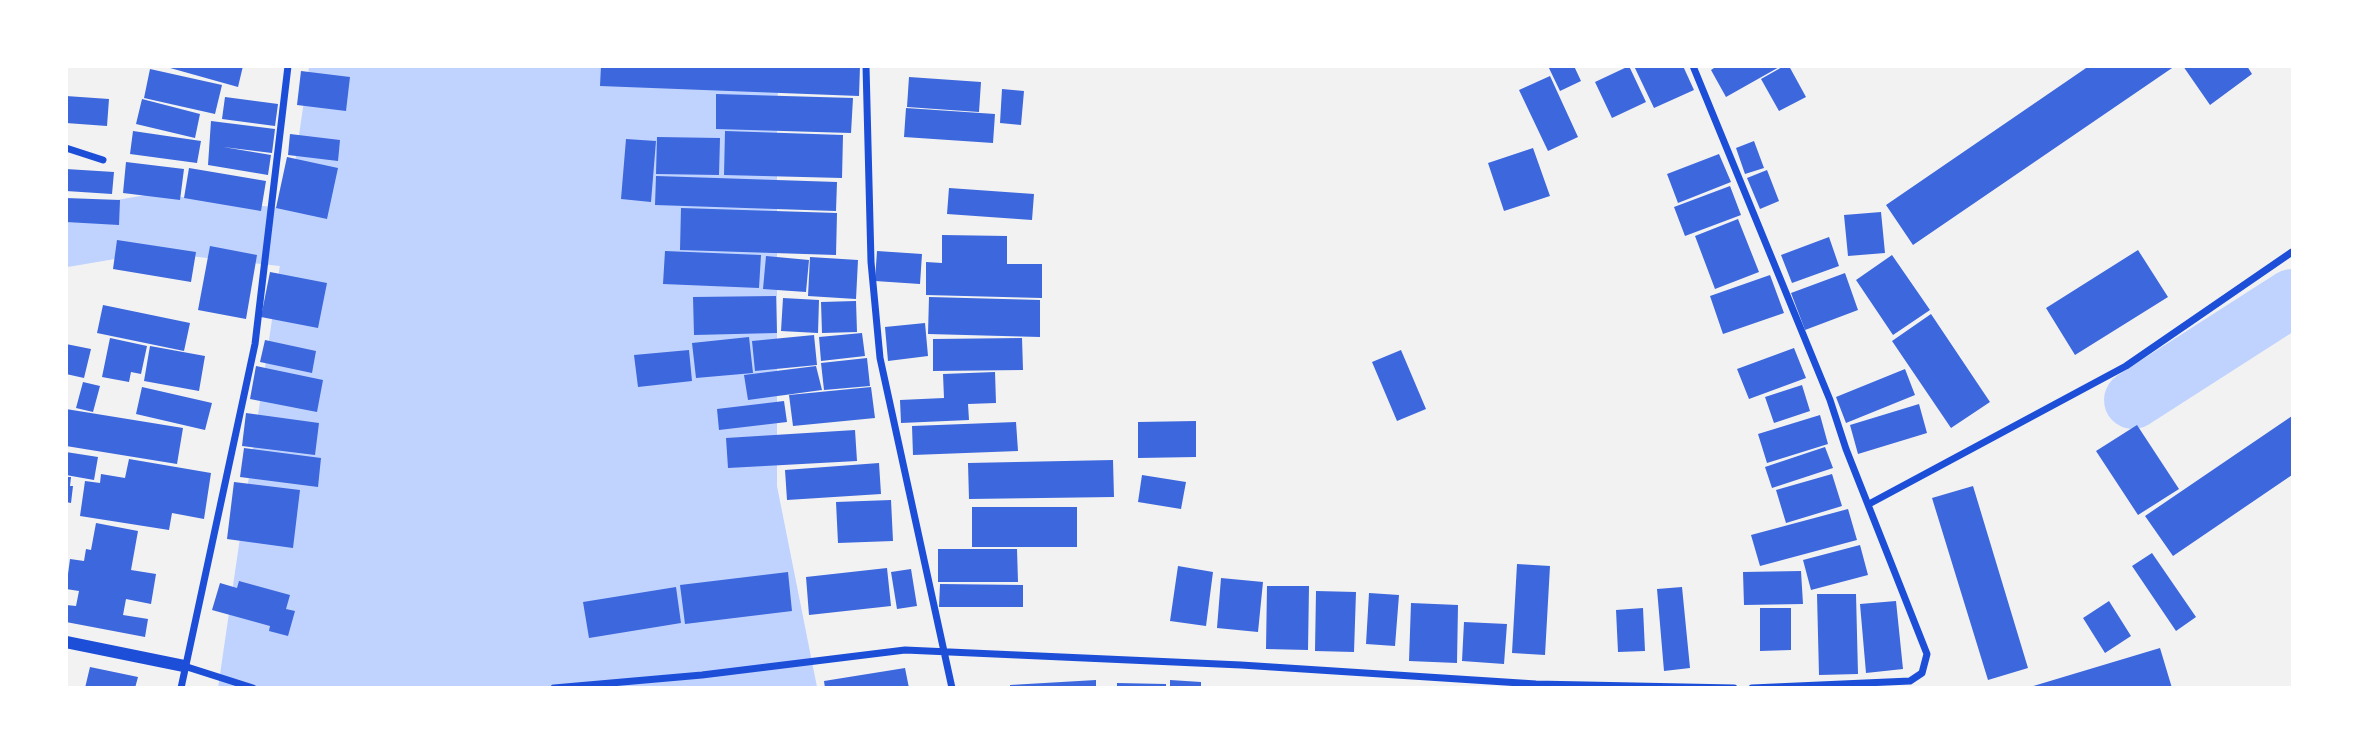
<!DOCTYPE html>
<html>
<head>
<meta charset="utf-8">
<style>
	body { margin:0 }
	#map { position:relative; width:2359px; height:754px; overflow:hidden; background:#f2f2f2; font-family:"Noto Sans",sans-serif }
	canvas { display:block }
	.frame { position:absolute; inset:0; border:68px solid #fff; pointer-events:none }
</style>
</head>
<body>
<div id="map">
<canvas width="2359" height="754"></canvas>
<div class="frame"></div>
</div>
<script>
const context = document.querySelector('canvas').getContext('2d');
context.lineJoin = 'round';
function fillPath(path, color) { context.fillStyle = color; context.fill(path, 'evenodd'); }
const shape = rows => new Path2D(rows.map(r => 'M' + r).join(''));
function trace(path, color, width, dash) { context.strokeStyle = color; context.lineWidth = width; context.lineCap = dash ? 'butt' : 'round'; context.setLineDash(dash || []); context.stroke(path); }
fillPath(shape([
	[309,67,780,67,777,104,777,486,817,687,218,688]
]), '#bfd3fe');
trace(shape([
	[66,238,154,223,362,246],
	[2133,400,2292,298]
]), '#bfd3fe', 58);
fillPath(shape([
	[163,66,243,66,238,87],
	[601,66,860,66,859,96,600,86],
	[1548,66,1574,66,1581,81,1560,91],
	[1629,66,1646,102,1612,118,1595,82],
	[1634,66,1683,66,1694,90,1654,108],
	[1717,66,1781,66,1726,97,1711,70],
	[1784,66,1789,66,1806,97,1779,111,1761,79],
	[2089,66,2175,66,1913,245,1886,205],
	[2183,66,2247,66,2252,74,2210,105],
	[150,69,222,85,215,114,144,98],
	[301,71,350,77,346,111,297,105],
	[1550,76,1578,137,1548,151,1519,90],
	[909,77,981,82,979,112,907,107],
	[1002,89,1024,91,1021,125,1000,123],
	[716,94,853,98,851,133,716,129],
	[66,96,109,99,107,126,66,123],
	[225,97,278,104,275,126,222,119],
	[142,99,200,114,195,138,136,124],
	[906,108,995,114,993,143,904,137],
	[211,121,275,129,272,153,223,147,271,155,268,175,208,165],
	[133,131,201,141,197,163,130,154],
	[725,131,843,135,842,178,724,175],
	[290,134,340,140,338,161,288,155],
	[657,137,720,138,719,175,656,174],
	[626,139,656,141,651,202,621,199],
	[1754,141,1764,168,1745,174,1736,148],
	[1533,148,1550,196,1504,211,1488,163],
	[1719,154,1731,182,1678,203,1667,174],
	[287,157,338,168,327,219,276,208],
	[126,162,184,169,180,200,123,193],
	[189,168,266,181,261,211,184,198],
	[66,169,114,172,112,194,66,191],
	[1767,170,1779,201,1760,209,1747,178],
	[656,176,837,182,836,211,655,205],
	[1730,186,1741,215,1685,236,1674,207],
	[949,188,1034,194,1032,220,947,214],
	[66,198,120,200,119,225,66,222],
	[681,208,837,213,836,255,680,250],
	[1881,212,1885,253,1848,256,1844,215],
	[1738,219,1759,272,1715,289,1695,236],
	[942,235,1007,236,1007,264,1042,264,1042,298,926,295,926,262,942,263],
	[1829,237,1839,266,1792,283,1781,255],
	[117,240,196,252,191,282,113,269],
	[210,246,257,255,246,319,198,310],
	[2138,250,2168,297,2075,355,2046,308],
	[665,251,761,255,759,288,663,284],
	[877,251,922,254,920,284,875,281],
	[1892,255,1930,310,1893,335,1856,280],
	[766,256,809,260,806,292,763,289],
	[810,257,858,260,856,299,808,296],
	[270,272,327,283,318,328,261,317],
	[1845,273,1858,310,1805,330,1791,293],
	[1770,275,1784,313,1723,334,1710,296],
	[776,296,777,333,694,335,693,297],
	[929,297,1040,300,1040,337,928,334],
	[783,298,819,300,818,333,781,331],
	[856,301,857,332,822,333,821,302],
	[103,305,190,323,184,351,97,333],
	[1931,314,1990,402,1951,428,1892,341],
	[925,323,928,356,888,361,885,327],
	[862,333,865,356,821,361,819,337],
	[814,335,817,365,755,371,752,341],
	[749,337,753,373,696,378,692,343],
	[110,338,147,346,141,374,131,372,129,382,102,377],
	[1022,338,1023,370,933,371,933,339],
	[265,340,316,351,312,373,260,362],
	[66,344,91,349,84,378,66,374],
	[150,346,205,356,199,391,144,381],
	[1794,348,1806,378,1749,399,1737,369],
	[689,350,692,381,638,387,634,355],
	[1401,350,1426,409,1397,421,1372,362],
	[867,358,870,386,824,390,821,363],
	[256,366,323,380,317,412,250,399],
	[816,366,822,390,748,400,744,375],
	[1905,369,1915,395,1846,423,1836,397],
	[995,372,996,403,968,404,969,420,901,423,900,400,944,398,943,374],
	[83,382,100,386,93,412,76,408],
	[1802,385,1810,411,1774,423,1765,397],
	[142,387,212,403,205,430,136,414],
	[871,387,875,418,793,426,789,395],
	[784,401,787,422,719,430,717,409],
	[1919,404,1927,433,1858,454,1850,425],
	[66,409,183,428,177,464,66,446],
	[246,413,319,423,315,455,242,446],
	[1820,415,1828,444,1767,463,1758,434],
	[2292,416,2292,475,2173,556,2145,516],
	[1196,421,1196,457,1138,458,1138,422],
	[1016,422,1018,451,913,455,912,426],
	[2137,425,2179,489,2138,515,2096,451],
	[855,430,857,461,728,468,726,438],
	[1825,447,1833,468,1772,488,1765,467],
	[244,448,321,458,318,487,240,477],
	[66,452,98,457,94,480,66,475],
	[129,459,211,473,204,519,172,513,169,530,80,516,85,481,100,483,101,474,125,478],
	[1113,460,1114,497,969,499,968,463],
	[879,463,881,494,787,500,785,470],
	[1832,474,1842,506,1786,523,1776,490],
	[1142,475,1186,482,1181,509,1138,502],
	[66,477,71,477,70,486,73,486,71,503,66,502],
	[234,482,300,490,293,548,227,539],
	[1973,486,2028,668,1988,680,1932,498],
	[891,500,893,541,838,543,836,502],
	[972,507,1077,507,1077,547,972,547],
	[1848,509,1857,540,1760,566,1751,535],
	[96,523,138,531,131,570,156,574,151,604,126,599,123,615,148,619,145,637,66,622,66,605,76,606,79,591,66,589,70,559,84,561,86,549,91,550],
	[1860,545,1868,575,1811,590,1803,560],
	[938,549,1017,549,1018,582,938,582],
	[2152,553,2196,617,2176,631,2132,566],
	[1517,564,1550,566,1545,655,1512,653],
	[1178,566,1213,572,1206,626,1170,621],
	[887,568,891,606,809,615,806,577],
	[911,569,917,606,897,609,891,572],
	[1801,571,1803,604,1744,605,1743,572],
	[788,572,792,611,685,624,680,585],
	[1221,578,1263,582,1258,632,1217,628],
	[239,581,290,595,286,609,295,611,288,636,269,631,270,626,212,610,220,583,237,588],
	[940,584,1023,585,1023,607,939,607],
	[1267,586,1309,586,1308,650,1266,649],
	[676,587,681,623,589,638,583,602],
	[1682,587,1690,668,1664,671,1657,589],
	[1316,591,1356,592,1354,652,1315,651],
	[1369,593,1399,595,1395,646,1366,644],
	[1817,594,1856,594,1858,674,1819,675],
	[1896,601,1903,669,1866,673,1860,604],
	[2109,601,2131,636,2105,653,2083,618],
	[1411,603,1458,605,1457,663,1409,661],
	[1643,608,1645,651,1618,652,1616,610],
	[1760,608,1791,608,1791,650,1760,651],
	[1464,622,1507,624,1504,664,1462,661],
	[2160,648,2172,688,2030,688,2030,687],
	[90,667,138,677,135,688,85,688],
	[905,668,909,688,825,688,824,681],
	[1096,680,1096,688,1010,688,1010,685],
	[1170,680,1201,682,1201,688,1170,688],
	[1117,683,1166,684,1166,688,1117,688]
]), '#3d67dc');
trace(shape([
	[866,66,871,262,880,358,952,688],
	[1693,66,1830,400,1846,449,1927,654,1922,673,1910,681,1752,688],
	[66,148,103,160],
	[1869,504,2126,366,2292,252],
	[184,666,253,688],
	[181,688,255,344,288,66],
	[554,688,702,675,905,650,1241,665,1536,684,1734,688]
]), '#1d4ed8', 7);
trace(shape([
	[66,642,184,666]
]), '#1d4ed8', 12);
</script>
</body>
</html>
